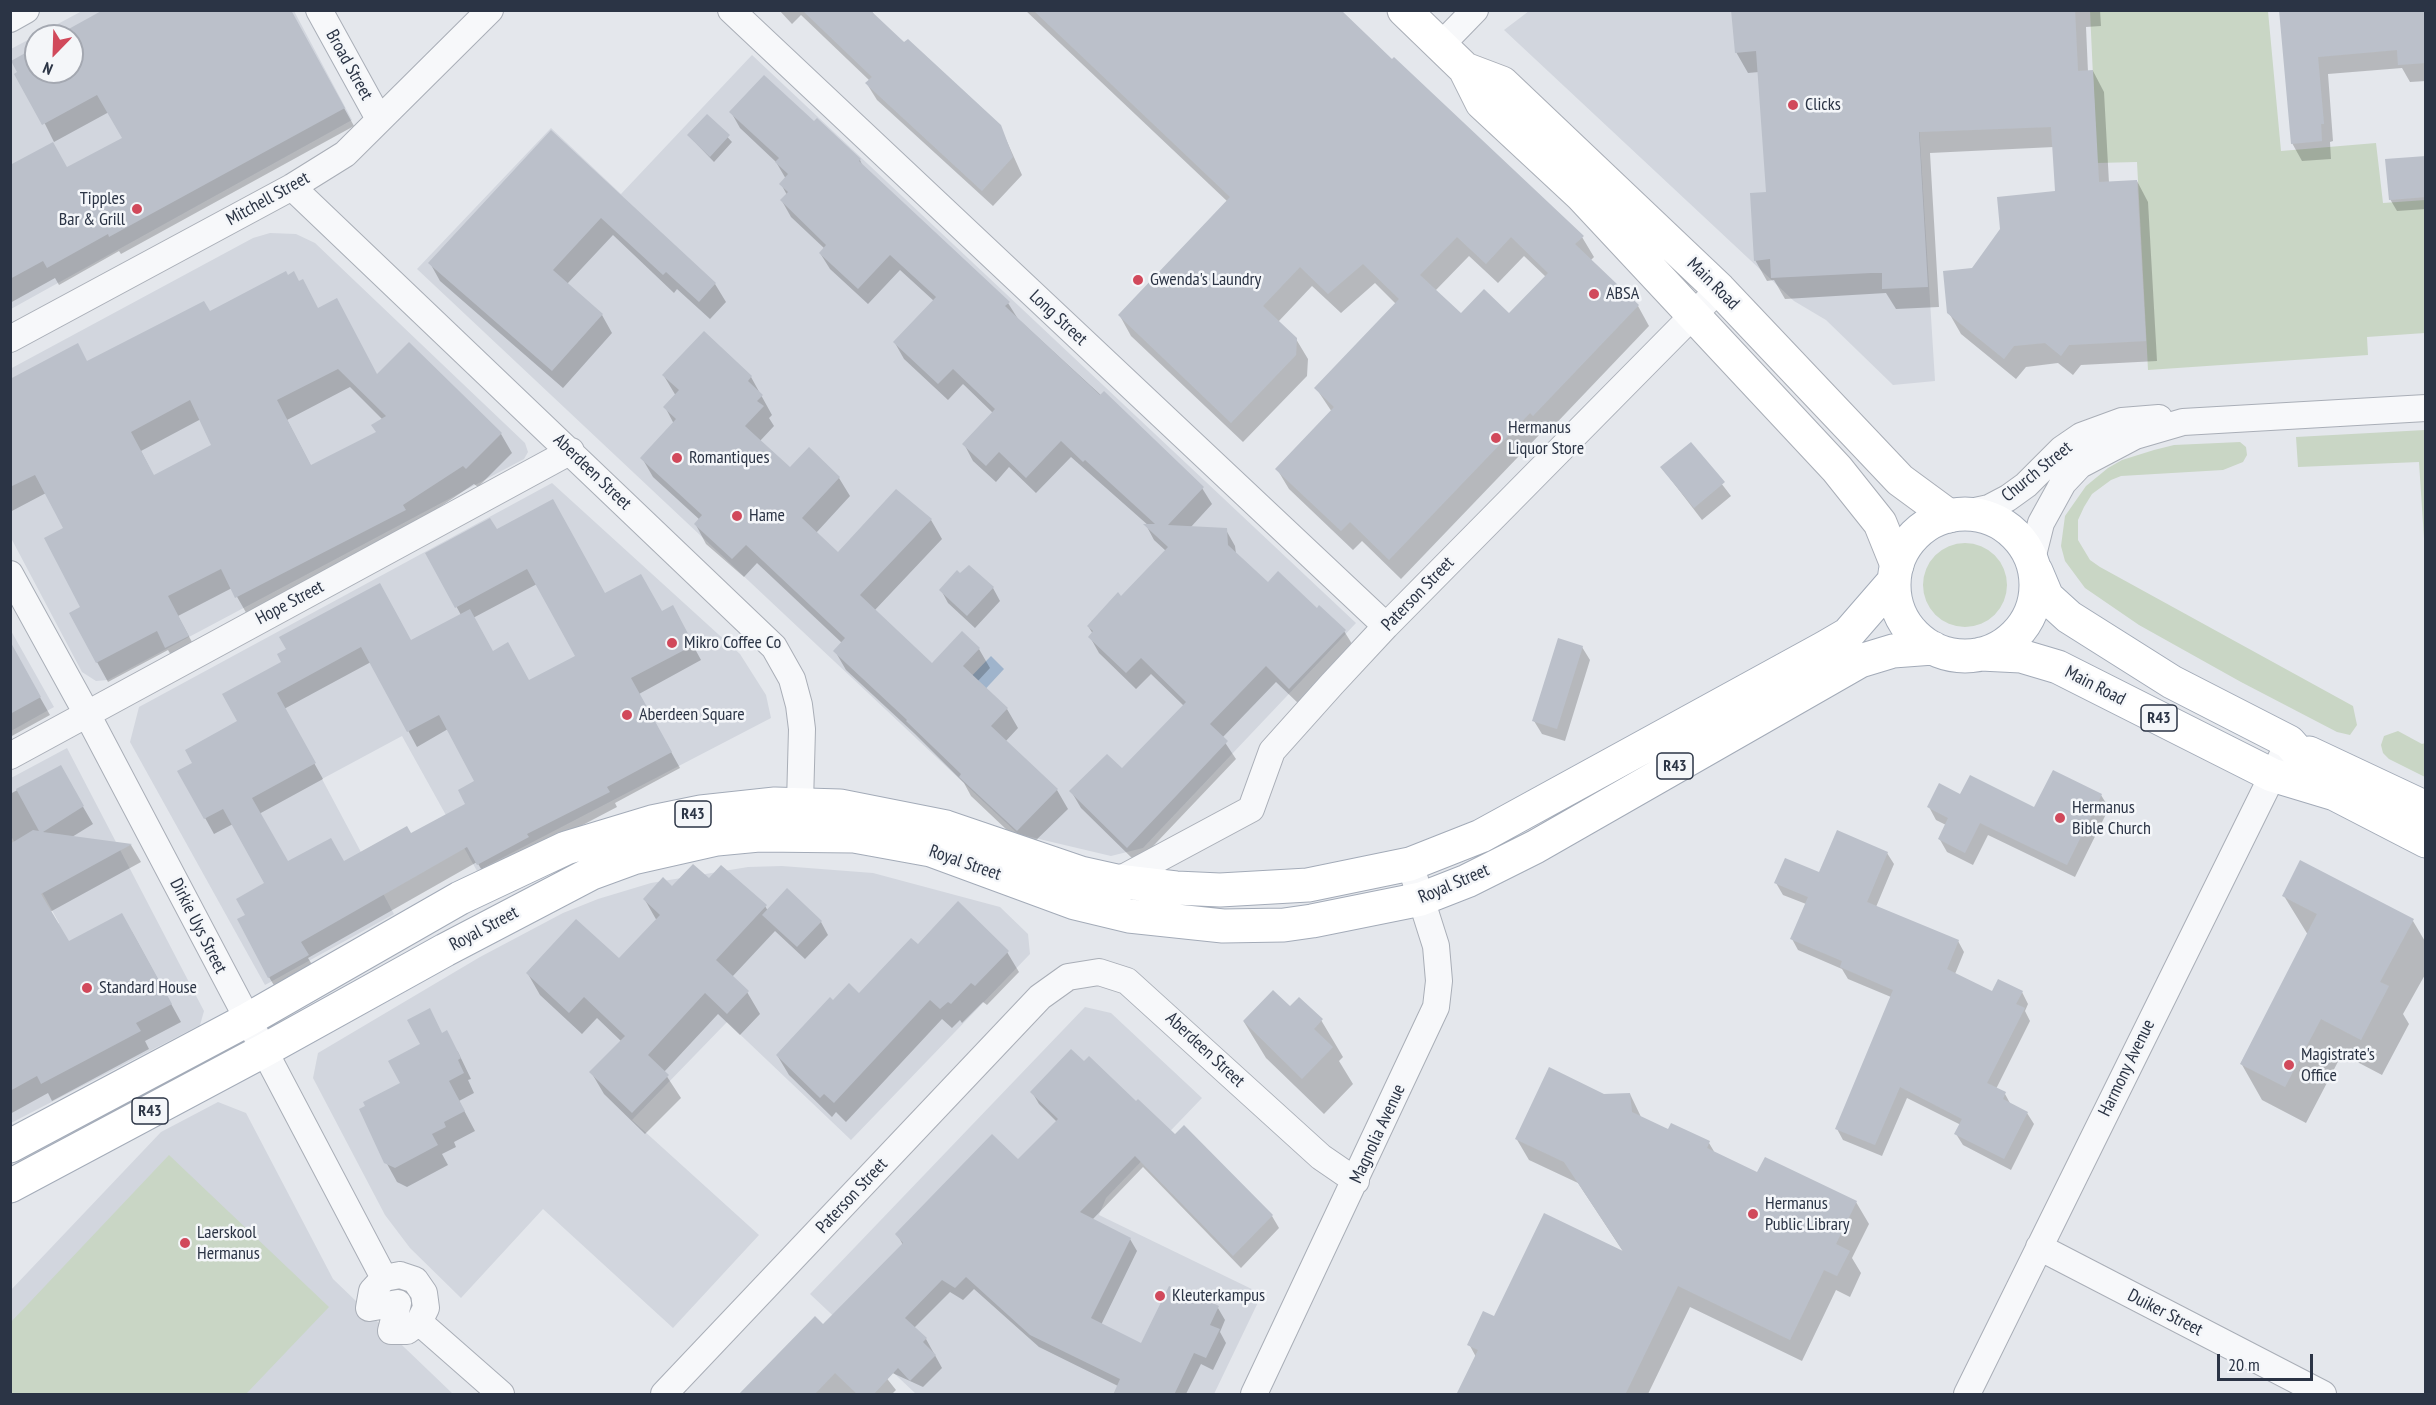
<!DOCTYPE html>
<html>
<head>
<meta charset="utf-8">
<style>
	body { margin:0 }
	#map { position:relative; width:2436px; height:1405px; overflow:hidden; background:#e4e7ec; font-family:"PT Sans Narrow",sans-serif }
	canvas { display:block }
	.frame { position:absolute; inset:0; border:12px solid #2b3445; pointer-events:none }
	.north { position:absolute; left:24px; top:24px; width:60px; height:60px; box-sizing:border-box; background:#f4f6f9; border:2px solid #a4a8b1; border-radius:50%; rotate:203deg; font-size:16px; font-weight:700; line-height:24px; text-align:center; color:#2b3445 }
	.north::after { content:''; display:block; margin:auto; width:21px; height:27px; background:#d1495b; clip-path:polygon(50% 0,100% 100%,50% 72%,0 100%) }
	.scale { position:absolute; left:2217px; top:1354px; width:96px; height:27px; box-sizing:border-box; border:3px solid #2b3445; border-top:0; padding-left:8px; font-size:18px; line-height:21px; white-space:nowrap; color:#2b3445; -webkit-text-stroke:4px #f4f6f9; paint-order:stroke }
</style>
</head>
<body>
<div id="map">
<canvas width="2436" height="1405"></canvas>
<div class="frame"></div>
<div class="north">N</div>
<div class="scale">20 m</div>
</div>
<script>
const context = document.querySelector('canvas').getContext('2d');
context.lineJoin = 'round';
function fillPath(path, color) { context.fillStyle = color; context.fill(path, 'evenodd'); }
const shape = rows => new Path2D(rows.map(r => 'M' + r).join(''));
function trace(path, color, width, dash) { context.strokeStyle = color; context.lineWidth = width; context.lineCap = dash ? 'butt' : 'round'; context.setLineDash(dash || []); context.stroke(path); }
function drawText(font, color, halo, rows, align = 'center') {
  context.font = font + ' "PT Sans Narrow",sans-serif'; context.lineWidth = 5; context.setLineDash([]); context.textBaseline = 'middle'; context.strokeStyle = halo; context.fillStyle = color; for (const [text, x, y, turn = 0] of rows) {
    context.save(); context.translate(x, y); context.rotate((+turn || 0) * Math.PI / 180); context.textAlign = isNaN(turn) ? turn : align; if (halo) context.strokeText(text, 0, 0); context.fillText(text, 0, 0); context.restore();
  }
}
fillPath(shape([
	[82,11,294,11,352,120,11,309,11,49],
	[36,36,72,36,72,72,36,72],
	[1529,11,1912,11,1935,381,1893,385,1826,320,1794,301,1504,30],
	[752,55,1356,623,1143,848,1111,856,1018,834,417,269,551,128,621,194],
	[270,233,296,234,315,243,525,443,528,452,524,459,108,680,96,681,82,672,11,538,10,369,253,238],
	[552,483,740,654,766,695,771,718,477,871,402,736,322,779,394,914,265,985,130,742,139,707],
	[10,629,54,707,11,731,10,731],
	[67,748,204,1011,200,1025,11,1123,11,949,59,923,11,836,11,778],
	[782,866,873,873,1000,907,1028,934,1030,954,851,1140,727,1022,632,1120,759,1235,673,1328,543,1209,461,1298,410,1248,385,1215,313,1078,318,1053,480,957,563,913,598,899,651,883,748,867],
	[1085,1007,1111,1013,1202,1098,1106,1198,1099,1215,1262,1294,1214,1394,916,1394,810,1294],
	[218,1102,246,1113,333,1279,453,1394,11,1394,10,1291,161,1132]
]), '#d2d6de');
fillPath(shape([
	[2090,11,2268,11,2281,151,2376,143,2383,203,2425,200,2425,333,2367,337,2368,355,2148,370,2137,162,2097,163],
	[2425,430,2425,554,2419,462,2298,467,2296,437],
	[2240,442,2246,447,2247,455,2243,462,2223,470,2121,476,2111,480,2092,494,2084,507,2078,520,2078,540,2090,560,2100,567,2353,706,2357,725,2350,735,2337,732,2241,682,2139,625,2085,588,2065,561,2061,546,2065,516,2086,486,2108,468,2122,460,2154,450,2174,445],
	'1923 585a42 42 0 1 1 84 0a42 42 0 1 1-84 0Z',
	[2398,731,2422,744,2425,743,2425,777,2389,759,2383,753,2381,745,2384,736],
	[169,1155,329,1307,246,1394,11,1394,11,1322]
]), '#c9d6c5');
fillPath(shape([
	[991,656,1004,669,978,697,964,684]
]), '#9fb4cc');
fillPath(shape([
	[290,10,354,126,121,254,119,251,59,285,55,278,10,303,10,235,67,169,124,138,109,112,54,142,19,72,36,48,36,72,72,72,72,36,58,36],
	[779,10,871,10,876,18,1000,126,1022,175,993,206,877,100,867,84,870,81,801,15,792,24],
	[1025,10,1312,10,1582,237,1594,257,1590,261,1638,306,1649,326,1545,435,1542,432,1401,579,1362,541,1353,550,1289,489,1277,469,1332,412,1316,388,1396,304,1375,283,1341,313,1312,286,1278,322,1296,339,1308,359,1307,376,1243,442,1131,336,1120,316,1228,202],
	[1469,256,1498,283,1524,256,1546,277,1509,315,1461,315,1435,291],
	[1733,10,2100,10,2101,26,2086,27,2088,72,2093,71,2104,92,2109,183,2137,181,2148,202,2157,361,2081,365,2073,375,2058,363,2026,367,2016,379,1961,334,1949,313,1972,270,2056,192,2054,147,1930,153,1939,307,1896,309,1886,293,1785,299,1774,280,1767,281,1755,260,1768,193,1759,72,1748,73,1736,52],
	[2281,10,2426,10,2426,81,2410,82,2402,68,2328,74,2333,141,2330,142,2331,159,2302,161,2292,143],
	[731,112,814,123,860,160,864,169,1008,303,1018,319,1202,488,1212,504,1190,528,1226,530,1235,546,1236,554,1268,584,1317,610,1344,631,1354,647,1299,704,1276,682,1222,738,1236,759,1137,863,1081,808,1071,791,1122,770,1184,706,1151,674,1136,689,1099,653,1090,637,1093,634,1088,626,1121,598,1166,551,1154,540,1146,525,1149,526,1071,457,1036,493,1009,467,996,482,973,461,964,444,993,413,963,384,948,400,904,359,895,343,934,301,900,270,868,304,830,269,820,253,825,249,791,217,782,201,787,195,781,184,786,179,776,162,740,128],
	[708,116,732,142,714,162,689,136],
	[551,132,715,284,726,302,710,319,677,289,674,293,613,235,567,284,602,315,612,333,563,388,440,281,430,263],
	[2426,157,2426,209,2397,211,2390,199],
	[318,309,377,376,501,434,512,453,478,487,474,484,413,525,248,616,232,588,178,616,199,655,178,667,168,650,108,682,97,662,65,529,46,493,10,512,10,380,88,363,209,313],
	[350,387,383,420,377,433,311,466,287,420],
	[201,419,213,446,154,477,141,451],
	[664,376,751,377,772,415,769,418,774,426,760,441,790,470,839,478,850,496,816,533,838,554,897,491,931,520,942,539,874,611,932,665,979,649,990,668,977,682,1007,709,1018,728,1005,742,1057,790,1068,809,1027,849,971,796,964,783,915,734,846,670,835,651,842,643,757,563,744,577,706,544,696,525,700,520,653,477,642,458,674,424,665,407,676,396],
	[1691,444,1731,496,1702,520,1662,468],
	[496,531,605,595,662,613,681,623,701,660,639,694,680,768,615,803,617,807,535,850,487,879,477,862,308,958,316,971,278,992,269,977,247,916,266,884,233,824,214,834,179,771,194,763,239,722,283,662,279,655,411,642,461,615,427,553],
	[537,584,577,657,529,682,493,653,473,618],
	[371,662,417,747,448,729,476,782,467,805,410,835,344,863,287,863,259,814,323,779,284,709],
	[993,588,1000,601,975,628,948,603,941,590],
	[1582,647,1590,660,1565,741,1542,734,1534,721],
	[20,662,50,715,10,737,10,664],
	[60,767,93,824,72,837,131,845,141,862,50,912,68,943,132,932,181,1022,145,1041,149,1049,52,1101,48,1093,10,1114,10,794],
	[2101,795,2109,808,2075,877,1988,835,1973,865,1947,852,1939,838,1946,825,1936,820,1929,807,1961,796,2035,809],
	[1887,853,1894,864,1876,907,1958,941,1964,952,1955,974,1993,993,2022,992,2028,1004,2025,1011,2030,1021,1996,1089,2005,1094,2011,1105,2027,1113,2034,1124,2011,1170,1963,1145,1956,1134,1961,1125,1907,1098,1882,1156,1843,1140,1837,1129,1891,997,1848,979,1842,969,1798,950,1792,939,1806,904,1783,895,1776,883,1819,874],
	[709,880,765,906,768,911,821,922,828,935,805,959,775,931,732,977,747,992,760,1014,740,1035,718,1014,664,1072,681,1098,645,1134,604,1094,591,1072,621,1041,597,1018,582,1034,540,995,528,974,619,961,657,921,645,900,672,888],
	[2284,896,2413,921,2426,943,2426,973,2403,1014,2409,1024,2382,1075,2342,1054,2306,1123,2262,1100,2241,1063,2308,935],
	[918,946,1007,952,1019,972,987,1005,983,1002,962,1023,960,1020,952,1028,942,1019,846,1122,836,1112,832,1117,789,1075,777,1055,833,1002,859,995],
	[1290,1008,1321,1020,1343,1057,1339,1061,1353,1084,1324,1114,1266,1058,1244,1022],
	[443,1035,458,1052,471,1079,468,1080,474,1093,459,1101,475,1131,454,1142,456,1147,442,1154,448,1165,407,1187,397,1182,386,1162,402,1084],
	[1032,1092,1136,1104,1272,1216,1279,1228,1241,1268,1143,1167,1092,1220,1130,1239,1137,1251,1101,1325,1142,1345,1218,1308,1225,1320,1220,1332,1226,1343,1213,1370,1201,1364,1186,1394,1114,1394,1118,1386,1039,1347,974,1289,963,1300,950,1292,914,1328,926,1339,942,1368,923,1387,877,1366,896,1390,892,1394,740,1394,823,1326,903,1245,897,1234,1018,1161,1057,1122,1039,1104],
	[1630,1094,1642,1119,1669,1131,1709,1143,1715,1153,1758,1174,1856,1202,1869,1224,1852,1258,1861,1273,1850,1297,1836,1290,1802,1361,1690,1307,1648,1394,1458,1394,1476,1357,1469,1344,1495,1318,1624,1253,1578,1183,1529,1160,1516,1138,1603,1096]
]), '#0003');
fillPath(shape([
	[103,10,291,10,345,108,109,237,108,234,47,268,43,261,10,279,10,165,53,142,67,167,122,138,97,95,42,125,14,74,17,72,11,61,36,47,36,72,72,72,72,36,56,36],
	[802,10,870,10,904,42,908,39,1001,125,1013,157,982,191,865,83,872,77],
	[1033,10,1341,10,1392,59,1394,57,1584,236,1575,244,1639,305,1533,416,1530,413,1389,560,1350,522,1341,531,1275,469,1334,407,1314,388,1399,299,1363,264,1328,294,1300,267,1263,306,1297,338,1296,355,1231,423,1118,315,1230,197],
	[1457,237,1486,264,1511,237,1548,273,1509,313,1484,289,1461,313,1420,275],
	[1731,10,2075,10,2078,71,2093,70,2099,182,2137,180,2146,341,2069,345,2061,356,2045,343,2014,346,2004,359,1947,313,1943,271,1972,268,2000,229,1997,197,2055,191,2051,127,1919,132,1928,287,1882,289,1882,273,1871,273,1771,278,1770,259,1754,261,1750,193,1766,192,1756,51,1735,53],
	[2279,10,2426,10,2426,63,2398,65,2397,50,2318,57,2324,124,2321,124,2322,141,2291,144],
	[764,75,814,121,817,118,861,159,859,161,1010,302,1005,306,1100,395,1104,391,1204,487,1168,525,1227,528,1228,545,1268,582,1278,571,1317,608,1319,605,1346,630,1289,689,1266,666,1210,724,1228,741,1127,848,1069,791,1107,754,1122,768,1186,702,1141,658,1126,673,1088,637,1093,631,1087,626,1118,592,1121,596,1168,547,1143,524,1155,524,1085,460,1083,462,1061,441,1026,478,999,452,986,466,962,444,995,409,953,369,938,384,893,342,936,297,890,255,858,289,819,253,826,245,780,200,788,192,779,184,788,174,775,162,779,158,729,112],
	[707,114,730,135,710,157,687,135],
	[551,130,716,283,699,302,666,272,663,275,601,218,553,270,603,314,552,371,428,263],
	[2426,156,2426,197,2389,200,2385,159],
	[286,271,288,275,294,271,299,281,303,279,318,308,337,298,377,374,409,342,502,433,466,469,463,466,403,505,406,510,235,598,221,569,168,596,189,636,165,648,157,631,96,663,69,613,80,607,44,538,63,528,35,475,10,487,10,379,78,343,87,361,204,301,210,311],
	[338,369,386,416,371,425,376,432,311,465,277,400],
	[190,400,211,445,154,475,131,432],
	[704,331,752,376,748,381,763,395,757,401,764,406,745,426,790,467,809,447,840,477,802,518,838,552,896,489,932,519,860,595,932,663,962,631,980,648,963,666,1008,708,991,726,1058,789,1017,831,959,777,961,774,906,721,907,720,833,651,845,638,746,545,732,559,694,524,702,515,640,458,676,419,663,407,679,390,662,375],
	[1691,442,1725,482,1694,508,1660,467],
	[553,499,605,593,641,574,662,611,673,605,694,645,631,678,672,752,607,787,610,792,527,834,529,837,477,865,467,847,301,942,309,955,268,978,237,919,245,915,236,899,264,883,223,809,204,819,177,771,192,763,185,750,237,721,222,694,281,662,277,654,286,649,279,637,380,583,411,640,470,609,493,651,508,642,529,680,575,656,527,569,455,608,425,553,490,518,497,529],
	[361,647,407,732,439,715,474,781,458,790,465,804,411,833,407,826,344,861,331,838,288,861,252,798,316,763,277,693],
	[969,565,994,587,967,616,939,590,957,570,960,573],
	[1558,638,1583,646,1557,729,1532,721],
	[10,641,41,697,10,714],
	[61,765,84,806,43,832,132,844,41,894,69,941,122,913,172,1004,136,1023,141,1031,41,1084,37,1076,10,1091,10,844,33,830,39,831,16,789],
	[2053,770,2102,794,2067,865,1980,823,1965,853,1938,839,1948,818,1927,807,1939,783,1960,794,1970,775,2034,807],
	[1837,830,1888,852,1867,902,1959,940,1947,969,1992,991,1998,979,2023,991,2016,1004,2025,1008,1987,1083,2006,1092,2003,1099,2028,1112,2004,1159,1954,1134,1962,1119,1900,1087,1875,1145,1835,1129,1893,990,1840,967,1842,961,1790,939,1808,897,1774,883,1785,858,1819,872],
	[2300,860,2414,919,2380,982,2389,986,2361,1040,2321,1019,2285,1087,2240,1064,2317,914,2282,896],
	[693,864,709,878,721,865,767,905,716,960,749,991,727,1014,705,993,648,1055,669,1075,632,1113,589,1072,625,1036,584,997,569,1013,526,973,576,919,619,958,660,915,643,899,663,877,672,886],
	[787,888,822,921,797,947,762,915],
	[958,901,1009,951,975,986,971,983,951,1004,948,1002,940,1009,930,1000,834,1103,824,1094,820,1098,776,1055,830,997,833,1000,849,983,859,993,911,938,918,944],
	[1273,990,1290,1006,1299,997,1323,1019,1314,1029,1333,1047,1302,1079,1243,1021],
	[430,1008,442,1033,447,1030,461,1058,458,1060,464,1073,449,1081,465,1111,444,1122,446,1127,432,1134,438,1145,395,1168,384,1163,359,1109,365,1106,363,1102,400,1083,388,1061,420,1044,407,1020],
	[1071,1049,1084,1061,1089,1056,1136,1101,1138,1099,1175,1134,1184,1125,1273,1215,1233,1256,1135,1156,1080,1212,1131,1238,1091,1318,1141,1343,1169,1286,1178,1290,1180,1287,1219,1306,1210,1325,1220,1329,1206,1358,1194,1353,1174,1395,1113,1395,1120,1379,1030,1335,966,1277,955,1288,942,1280,905,1318,927,1338,923,1342,936,1355,910,1381,898,1368,873,1395,858,1395,835,1373,814,1395,738,1395,815,1316,823,1324,903,1243,895,1234,992,1134,1018,1159,1058,1119,1030,1092],
	[1549,1067,1604,1094,1630,1093,1632,1112,1668,1129,1671,1123,1710,1141,1707,1148,1757,1172,1765,1157,1857,1201,1836,1244,1850,1251,1837,1276,1824,1270,1790,1340,1678,1286,1625,1395,1456,1395,1478,1350,1467,1345,1483,1311,1494,1316,1544,1213,1623,1251,1564,1162,1515,1139]
]), '#bbc0ca');
const minor = shape([
	[319,10,379,119],
	[731,10,1386,626],
	[10,19,26,10],
	[1441,45,1475,10],
	[292,187,774,647,792,679,799,705,802,729,800,803],
	[10,339,292,187,345,154,490,10],
	[1961,514,1989,508,2008,498,2026,485,2062,449,2081,436,2122,421,2159,418],
	[2032,559,2041,523,2063,483,2080,465,2135,436,2183,422,2426,408],
	[10,574,87,714,384,1278],
	[10,756,571,451],
	[1117,881,1251,809,1272,751,1332,684,1386,626,1719,289],
	[2039,1247,2323,1394],
	[400,1275,415,1280,424,1293,426,1308,419,1322,407,1331,391,1331,398,1303,369,1308,372,1291,384,1278,400,1275],
	[419,1322,501,1394],
	[664,1394,1040,997,1068,977,1099,972,1127,981,1321,1157,1356,1181],
	[1254,1394,1436,1007,1439,981,1436,946,1410,864],
	[1967,1394,2289,742]
]);
const secondary = shape([
	[1404,10,1465,69,1482,103,1582,196,1837,469,1880,523,1897,565],
	[1465,69,1502,83,1719,289,1900,480,1949,516]
]);
const primary = shape([
	'1894 585a71 71 0 1 1 142 0a71 71 0 1 1-142 0Z',
	[2036,571,2047,597,2069,617,2172,682,2289,742,2335,794],
	[1981,654,2021,656,2058,667,2272,775,2335,794,2426,841],
	[2309,753,2426,808],
	[10,1146,247,1020,460,898,566,848,652,822,701,812,775,804,840,806,946,827,1081,873,1117,881,1176,888,1220,890,1308,885,1410,864,1481,836,1824,648,1848,634,1894,581],
	[10,1186,263,1051,445,950,592,873,633,858,717,839,759,835,854,836,931,850,1075,903,1129,916,1223,926,1284,925,1312,921,1421,899,1467,881,1535,847,1860,661,1893,651,1933,648]
]);
trace(minor, '#a9aeb7', 28);
trace(secondary, '#a9aeb7', 35);
trace(primary, '#a3abb8', 35);
trace(minor, '#f7f8fa', 26);
trace(secondary, '#fff', 33);
trace(primary, '#fff', 33);
for (const [x, y, r, color] of [
	[1793,105,6,"#d1495b"],
	[137,209,6,"#d1495b"],
	[1138,280,6,"#d1495b"],
	[1594,294,6,"#d1495b"],
	[1496,438,6,"#d1495b"],
	[677,458,6,"#d1495b"],
	[737,516,6,"#d1495b"],
	[672,643,6,"#d1495b"],
	[627,715,6,"#d1495b"],
	[2060,818,6,"#d1495b"],
	[87,988,6,"#d1495b"],
	[2289,1065,6,"#d1495b"],
	[1753,1214,6,"#d1495b"],
	[185,1243,6,"#d1495b"],
	[1160,1296,6,"#d1495b"]
]) { const dot = new Path2D(); dot.arc(x, y, r, 0, 2 * Math.PI); context.fillStyle = color; context.fill(dot); trace(dot, '#f4f6f9', 2); }
for (const [x, y, w] of [
	[2159,718,36],
	[1675,766,36],
	[693,814,36],
	[150,1111,36]
]) { const box = new Path2D(); box.roundRect(x - w / 2, y - 13, w, 26, 4.5); context.fillStyle = '#f4f6f9'; context.fill(box); trace(box, '#2b3445', 1.5); }
drawText('bold 16px', '#2b3445', null, [
	["R43",2159,718],
	["R43",1675,766],
	["R43",693,814],
	["R43",150,1111]
]);
drawText('18px', '#2b3445', '#f4f6f9', [
	["Broad Street",349,65,61],
	["Mitchell Street",268,199,-29],
	["Main Road",1713,284,45],
	["Long Street",1058,318,43],
	["Aberdeen Street",592,472,44],
	["Church Street",2037,472,-39],
	["Paterson Street",1418,594,-46],
	["Hope Street",290,603,-28],
	["Main Road",2095,686,27],
	["Royal Street",965,863,19],
	["Royal Street",1454,884,-23],
	["Dirkie Uys Street",198,926,63],
	["Royal Street",484,929,-28],
	["Aberdeen Street",1205,1050,43],
	["Harmony Avenue",2127,1068,-64],
	["Magnolia Avenue",1378,1134,-65],
	["Paterson Street",852,1196,-47],
	["Duiker Street",2165,1313,27]
]);
drawText('18px', '#2b3445', '#f4f6f9', [
	["Clicks",1805,105],
	["Tipples",125,199,"right"],
	["Bar & Grill",125,220,"right"],
	["Gwenda's Laundry",1150,280],
	["ABSA",1606,294],
	["Hermanus",1508,428],
	["Liquor Store",1508,449],
	["Romantiques",689,458],
	["Hame",749,516],
	["Mikro Coffee Co",684,643],
	["Aberdeen Square",639,715],
	["Hermanus",2072,808],
	["Bible Church",2072,829],
	["Standard House",99,988],
	["Magistrate's",2301,1055],
	["Office",2301,1076],
	["Hermanus",1765,1204],
	["Public Library",1765,1225],
	["Laerskool",197,1233],
	["Hermanus",197,1254],
	["Kleuterkampus",1172,1296]
], 'left');
</script>
</body>
</html>
